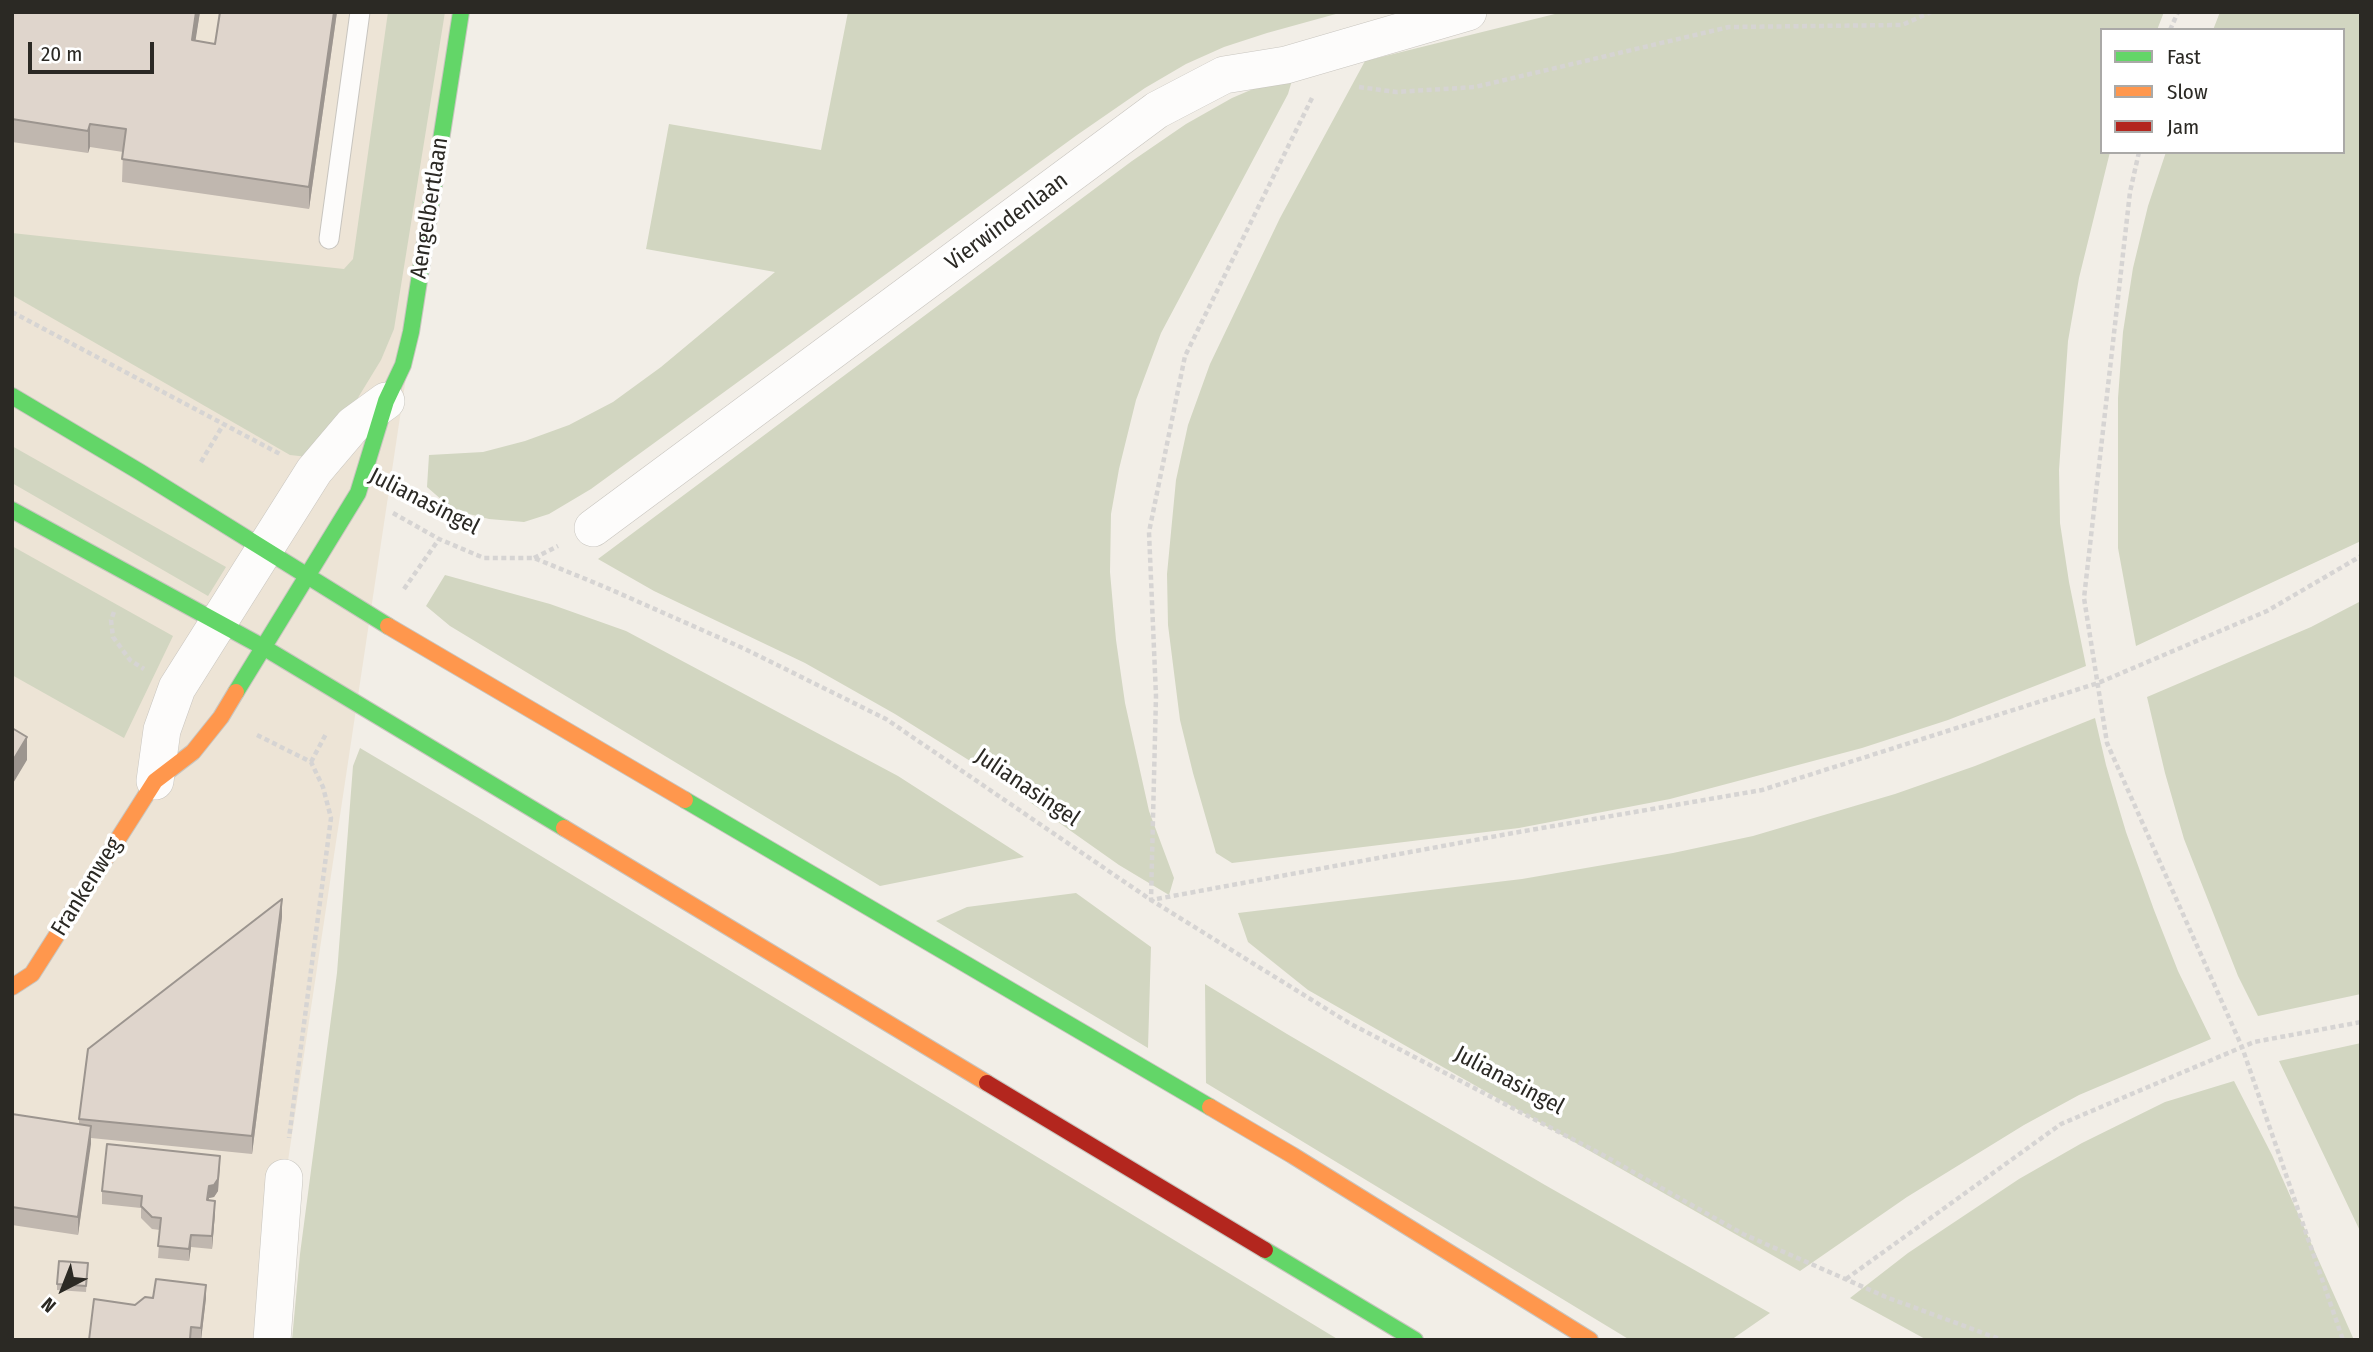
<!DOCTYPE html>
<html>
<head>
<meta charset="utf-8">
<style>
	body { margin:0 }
	#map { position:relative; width:2373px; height:1352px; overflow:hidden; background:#f2eee7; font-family:"Fira Sans Condensed",sans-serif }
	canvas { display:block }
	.frame { position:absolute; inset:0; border:14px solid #2b2924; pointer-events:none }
	.legend { position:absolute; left:2100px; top:28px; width:245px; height:126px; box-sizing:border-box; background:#fff; border:2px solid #aaa9a7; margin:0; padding:9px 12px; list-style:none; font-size:21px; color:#2b2924 }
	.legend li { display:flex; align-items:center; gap:14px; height:35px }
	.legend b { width:35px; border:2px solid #aaa9a7 }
	.north { position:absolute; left:28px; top:1254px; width:70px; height:70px; -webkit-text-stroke:5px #fff; paint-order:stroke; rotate:222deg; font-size:19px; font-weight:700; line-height:28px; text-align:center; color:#2b2924 }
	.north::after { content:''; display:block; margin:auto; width:24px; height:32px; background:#2b2924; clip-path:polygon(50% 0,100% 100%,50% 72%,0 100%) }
	.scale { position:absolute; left:28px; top:42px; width:126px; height:32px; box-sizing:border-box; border:4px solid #2b2924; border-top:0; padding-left:9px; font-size:21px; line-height:24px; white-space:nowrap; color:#2b2924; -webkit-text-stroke:5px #fff; paint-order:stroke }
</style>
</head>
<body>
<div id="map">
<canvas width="2373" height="1352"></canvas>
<div class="frame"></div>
<ul class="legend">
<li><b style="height:9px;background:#63d668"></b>Fast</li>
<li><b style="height:9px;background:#ff974d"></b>Slow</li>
<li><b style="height:9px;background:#b3261e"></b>Jam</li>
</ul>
<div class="north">N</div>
<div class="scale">20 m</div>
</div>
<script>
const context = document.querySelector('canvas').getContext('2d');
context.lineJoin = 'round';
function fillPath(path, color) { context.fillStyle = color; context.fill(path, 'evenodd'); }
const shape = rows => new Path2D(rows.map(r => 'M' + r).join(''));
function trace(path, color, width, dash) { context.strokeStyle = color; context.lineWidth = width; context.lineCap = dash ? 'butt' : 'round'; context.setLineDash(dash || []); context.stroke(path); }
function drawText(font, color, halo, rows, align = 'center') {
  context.font = font + ' "Fira Sans Condensed",sans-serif'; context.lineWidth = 7; context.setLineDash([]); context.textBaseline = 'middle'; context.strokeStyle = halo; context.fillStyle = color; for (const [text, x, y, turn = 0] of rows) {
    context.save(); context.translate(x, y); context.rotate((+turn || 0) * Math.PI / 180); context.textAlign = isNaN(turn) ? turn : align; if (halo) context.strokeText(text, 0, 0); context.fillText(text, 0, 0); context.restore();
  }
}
fillPath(shape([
	[12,12,461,12,261,1340,12,1340]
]), '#ede4d6');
fillPath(shape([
	[388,12,445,12,394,329,381,360,345,419,308,457,290,455,12,295,12,233,344,269,353,259],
	[848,12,1343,12,1267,33,1224,47,1186,64,1145,88,1077,135,591,489,549,514,524,522,489,519,461,512,443,501,427,487,429,455,483,452,525,441,569,425,613,402,661,367,775,272,646,249,669,124,821,150],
	[1563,12,2164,12,2157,30,2102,30,2102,152,2110,152,2079,278,2068,341,2059,470,2060,523,2069,582,2086,666,1948,720,1862,748,1670,799,1519,828,1232,863,1216,853,1193,773,1180,720,1168,625,1167,574,1176,480,1188,425,1210,364,1280,218,1365,61],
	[2220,12,2361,12,2361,541,2136,646,2118,548,2118,398,2123,332,2133,268,2148,206,2166,152,2343,152,2343,30,2213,30],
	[1293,77,1288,94,1161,333,1136,400,1119,469,1111,514,1110,572,1116,640,1125,703,1149,811,1174,878,1169,895,1119,865,983,769,895,714,805,663,654,591,598,559,1132,161,1186,124,1232,98,1267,83],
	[12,446,226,567,208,596,12,483],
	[12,546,173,636,124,738,12,675],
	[445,575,550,604,626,631,898,776,1024,857,880,886,450,626,426,606],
	[2361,601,2361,994,2258,1016,2238,976,2184,839,2165,773,2147,697,2311,627],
	[2095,718,2106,765,2126,832,2154,910,2178,971,2211,1039,2079,1095,2024,1125,1907,1197,1800,1271,1308,990,1248,942,1238,913,1522,879,1673,853,1753,836,1895,794,1975,766],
	[360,748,480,819,1339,1340,292,1340,300,1254,337,973,353,766],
	[1076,893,1151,947,1148,1048,936,921,967,907],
	[1205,984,1287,1034,1545,1185,1770,1313,1731,1340,1630,1340,1206,1083],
	[2361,1043,2361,1233,2279,1061],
	[2234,1081,2272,1155,2354,1340,1927,1340,1850,1298,1908,1253,2019,1179,2082,1143,2165,1102]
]), '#d2d6c1');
const lane = shape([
	[329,239,360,12]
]);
const street = shape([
	[593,528,1157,110,1224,75,1286,65,1468,12],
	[155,781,162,730,177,688,314,471,353,425,386,401],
	[272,1340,284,1178]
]);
const fast = shape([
	[12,396,140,472,388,626],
	[12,510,263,647,564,828],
	[236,692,358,493,386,401,403,365,411,332,461,12],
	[685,800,1210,1107],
	[1265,1250,1415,1340]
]);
const slow = shape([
	[388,626,685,800],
	[564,828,987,1083],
	[12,987,32,974,155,781,193,752,221,717,236,692],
	[1210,1107,1292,1155,1590,1340]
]);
const jam = shape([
	[987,1083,1265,1250]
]);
trace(lane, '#c8c5bf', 21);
trace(street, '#c8c5bf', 38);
trace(fast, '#c8c5bf', 18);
trace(slow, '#c8c5bf', 18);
trace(jam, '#c8c5bf', 18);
trace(shape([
	[2170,30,2178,12],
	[1359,87,1396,92,1475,87,1729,27,1902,25,1931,12],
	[1312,98,1185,356,1149,532,1156,696,1151,900,1513,833,1762,790,2098,683,2267,611,2361,556],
	[2139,152,2130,192,2084,598,2107,743,2242,1047,2343,1340],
	[12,312,280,454],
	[201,462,223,425],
	[393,513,439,539,484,558,534,558,605,587,745,649,886,719,1151,900,1349,1023,1603,1155,1743,1234,1886,1297,2002,1340],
	[534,558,558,546],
	[404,589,439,539],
	[114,612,111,620,113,637,130,660,144,669],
	[257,735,311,762,323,787,331,818,289,1138],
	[311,762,327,732],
	[1846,1279,2061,1124,2254,1042,2361,1022]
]), '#d6d4d3', 4.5, [5, 3.5]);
trace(lane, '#fdfcfb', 19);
trace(street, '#fdfcfb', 37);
trace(fast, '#63d668', 16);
trace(slow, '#ff974d', 16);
trace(jam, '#b3261e', 16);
fillPath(shape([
	[12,12,200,12,195,40,215,44,220,12,337,12,309,209,122,182,123,152,90,147,88,153,12,142],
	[282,917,252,1154,91,1138,78,1235,12,1225,12,1114,79,1124,79,1119],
	[220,1168,218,1191,214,1197,209,1198,208,1200,215,1213,212,1249,191,1247,189,1261,158,1258,160,1230,152,1229,141,1218,141,1208,102,1204,102,1191],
	[88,1263,86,1292,57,1290,57,1284],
	[153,1298,206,1298,201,1340,89,1340,135,1305]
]), '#c0b7af');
fillPath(shape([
	[196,12,200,12,192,63,192,40],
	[334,12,337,12,309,209,309,187],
	[90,124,90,147,88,153,88,131],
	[27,737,27,760,12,785,12,762],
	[282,899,282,917,252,1154,252,1136],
	[91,1126,91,1144,78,1235,78,1217],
	[220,1156,218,1191,214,1197,209,1198,207,1212,209,1186],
	[215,1201,215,1213,212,1249,212,1236],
	[191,1235,191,1247,189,1261,189,1249],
	[206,1285,206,1298,201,1340,201,1328]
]), '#9c958f');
const building = shape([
	[12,12,196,12,192,40,215,44,220,12,334,12,309,187,122,159,126,129,90,124,88,131,12,119,12,12],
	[12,728,27,737,12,762,12,728],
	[282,899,252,1136,79,1119,88,1049,282,899],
	[12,1114,91,1126,78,1217,12,1207,12,1114],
	[107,1144,220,1156,218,1179,214,1185,209,1186,207,1200,215,1201,212,1236,191,1235,189,1249,158,1246,161,1218,152,1217,141,1206,142,1196,102,1191,107,1144],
	[59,1261,88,1263,86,1286,57,1284,59,1261],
	[156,1279,206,1285,201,1328,191,1327,190,1339,192,1340,89,1340,94,1299,135,1305,145,1297,153,1298,156,1279]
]);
fillPath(building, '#dfd5cc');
trace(building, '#9c958f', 2);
drawText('23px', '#2b2924', '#fff', [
	["Aengelbertlaan",430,208,-81],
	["Vierwindenlaan",1007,222,-37],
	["Julianasingel",424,502,27],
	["Julianasingel",1027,788,34],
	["Frankenweg",87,887,-58],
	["Julianasingel",1509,1081,28]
]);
</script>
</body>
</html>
